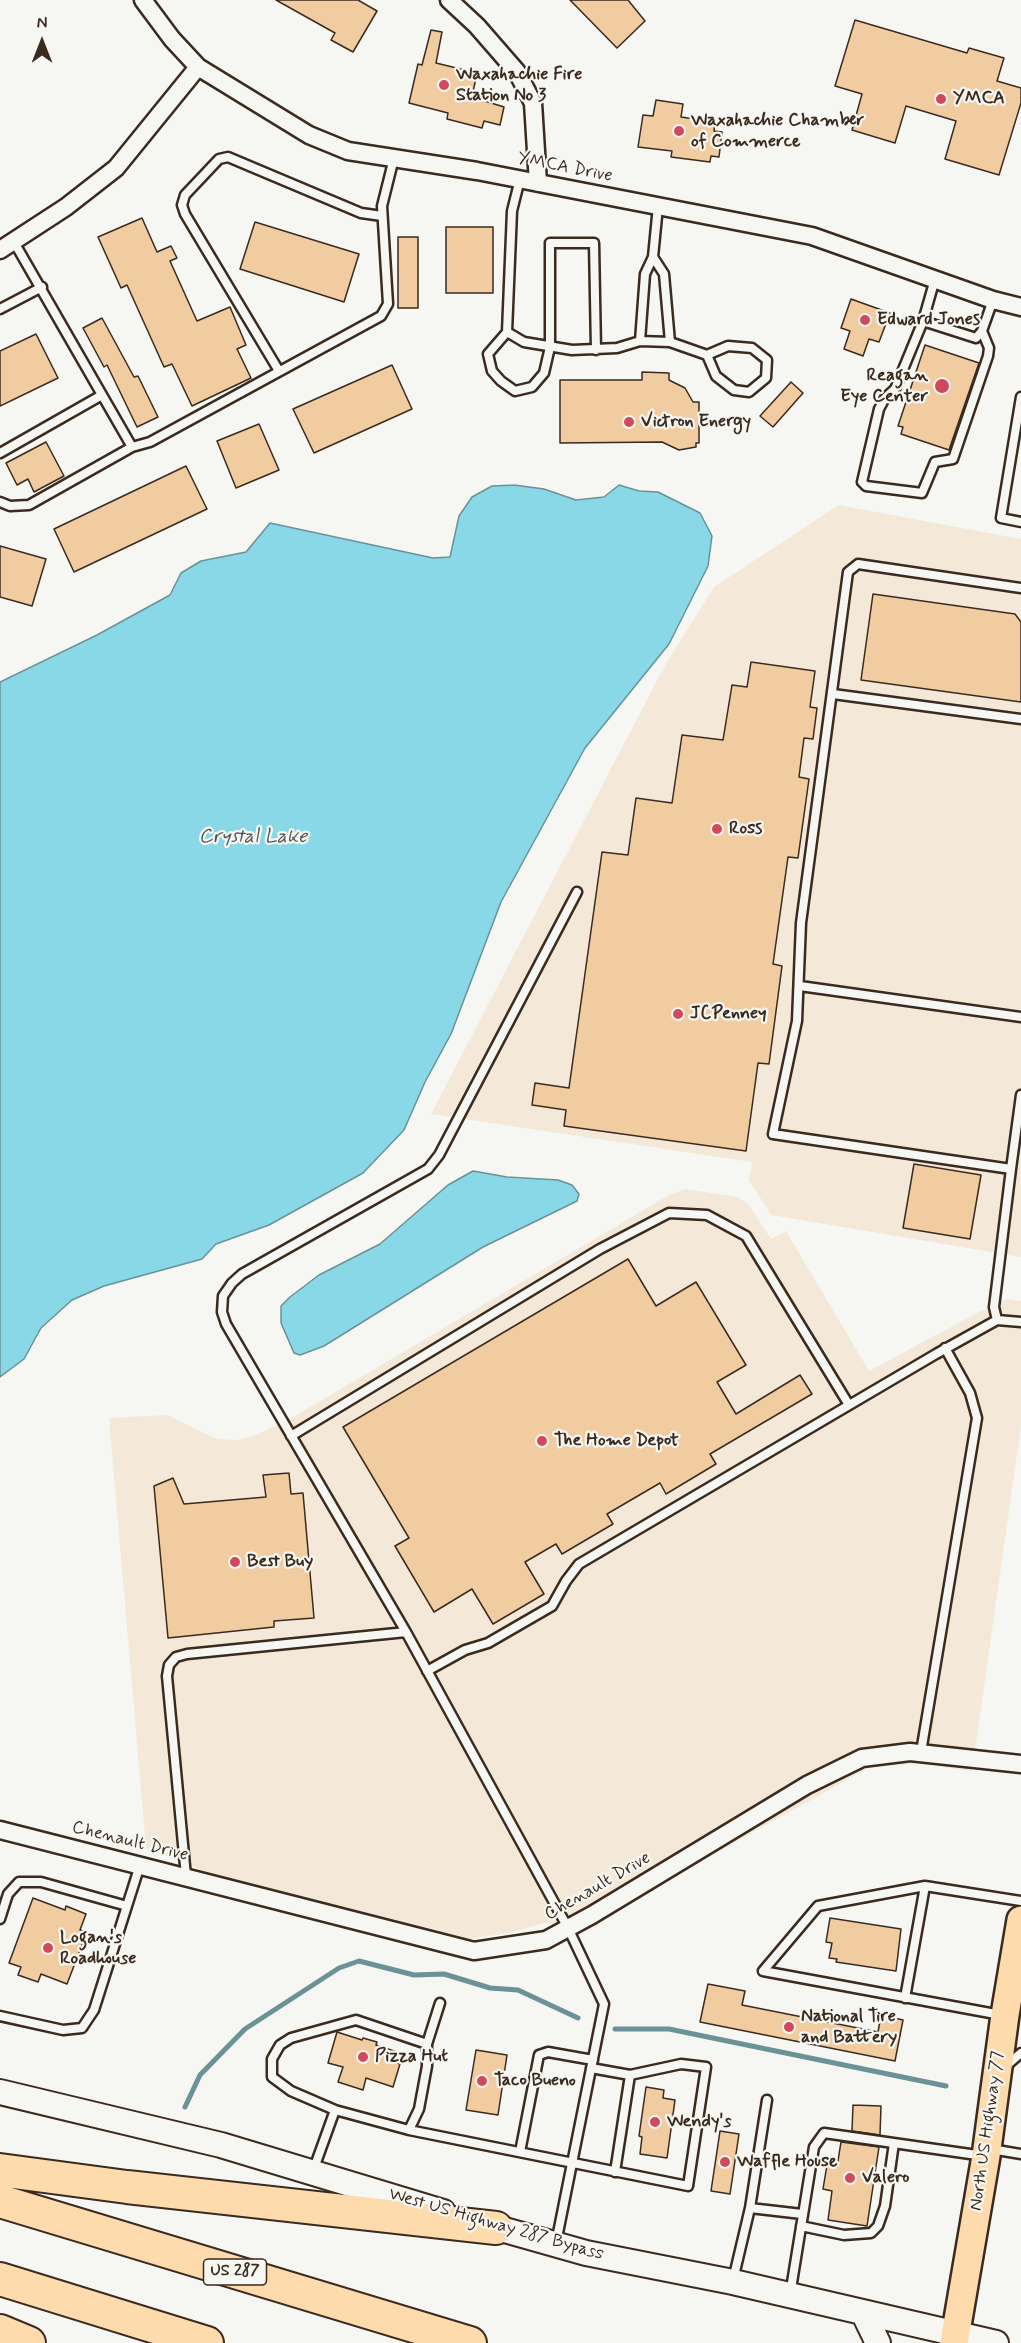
<!DOCTYPE html>
<html>
<head>
<meta charset="utf-8">
<style>
	body { margin:0 }
	#map { position:relative; width:1021px; height:2343px; overflow:hidden; background:#f6f6f2; font-family:Mynerve,sans-serif }
	canvas { display:block }
	.north { position:absolute; left:12px; top:12px; width:60px; height:60px; -webkit-text-stroke:4px #f6f6f2; paint-order:stroke; rotate:0deg; font-size:16px; font-weight:700; line-height:24px; text-align:center; color:#3b2a1e }
	.north::after { content:''; display:block; margin:auto; width:21px; height:27px; background:#3b2a1e; clip-path:polygon(50% 0,100% 100%,50% 72%,0 100%) }
</style>
</head>
<body>
<div id="map">
<canvas width="1021" height="2343"></canvas>
<div class="north">N</div>
</div>
<script>
const context = document.querySelector('canvas').getContext('2d');
context.lineJoin = 'round';
function fillPath(path, color) { context.fillStyle = color; context.fill(path, 'evenodd'); }
const shape = rows => new Path2D(rows.map(r => 'M' + r).join(''));
function trace(path, color, width, dash) { context.strokeStyle = color; context.lineWidth = width; context.lineCap = dash ? 'butt' : 'round'; context.setLineDash(dash || []); context.stroke(path); }
function drawText(font, color, halo, rows, align = 'center') {
  context.font = font + ' Mynerve,sans-serif'; context.lineWidth = 4.5; context.setLineDash([]); context.textBaseline = 'middle'; context.strokeStyle = halo; context.fillStyle = color; for (const [text, x, y, turn = 0] of rows) {
    context.save(); context.translate(x, y); context.rotate((+turn || 0) * Math.PI / 180); context.textAlign = isNaN(turn) ? turn : align; if (halo) context.strokeText(text, 0, 0); context.fillText(text, 0, 0); context.restore();
  }
}
fillPath(shape([
	[839,505,1021,539,1021,1257,771,1215,749,1180,752,1162,431,1114,664,667,714,587],
	[685,1189,738,1197,749,1205,771,1239,786,1231,869,1371,979,1312,1007,1299,1021,1301,1021,1426,972,1771,920,1764,870,1767,603,1916,597,1927,544,1923,509,1933,469,1939,436,1933,205,1871,146,1848,109,1418,167,1415,217,1439,238,1440,257,1435,295,1416,669,1195]
]), '#f4e9d9');
const water = shape([
	[514,485,544,489,576,500,604,497,619,485,639,491,658,492,700,513,712,536,708,566,669,644,585,748,501,902,451,1034,425,1082,404,1130,363,1173,269,1225,216,1244,202,1259,104,1286,72,1300,41,1328,24,1359,0,1377,0,682,97,635,170,595,181,573,201,561,246,552,270,523,433,558,450,557,459,516,472,497,492,486,514,485],
	[473,1171,507,1177,558,1180,572,1185,579,1194,577,1201,483,1247,324,1346,300,1355,294,1353,281,1323,281,1306,290,1297,319,1275,380,1244,448,1185,473,1171]
]);
fillPath(water, '#89d8e7');
trace(water, '#6a9297', 1.5);
trace(shape([
	[615,2029,669,2029,946,2086],
	[185,2107,200,2075,245,2029,339,1968,359,1961,414,1975,444,1974,490,1988,518,1990,578,2018]
]), '#6a9297', 5);
const building = shape([
	[276,0,358,0,377,11,353,52,331,40,335,33,276,0],
	[570,0,628,0,645,21,617,48,570,0],
	[855,20,967,53,969,48,1004,58,997,81,1021,88,1021,103,999,175,945,159,956,121,906,106,895,143,852,130,862,94,835,86,855,20],
	[431,30,442,32,436,63,477,73,472,97,504,107,500,125,484,121,482,128,447,119,448,113,409,103,418,64,422,65,431,30],
	[656,100,683,104,681,117,715,122,714,131,722,132,719,157,711,156,710,162,671,157,672,151,638,147,643,115,653,116,656,100],
	[142,218,157,252,171,246,177,258,170,261,197,321,230,307,246,345,237,349,251,378,192,406,172,364,164,367,127,285,121,288,98,237,142,218],
	[255,222,359,254,344,302,240,269,255,222],
	[446,227,493,227,493,293,446,293,446,227],
	[398,237,418,237,418,308,398,308,398,237],
	[851,299,890,313,879,342,869,339,863,356,844,349,850,331,841,328,851,299],
	[102,318,134,377,138,376,158,417,137,427,107,365,104,367,83,328,102,318],
	[36,334,58,378,0,406,0,351,36,334],
	[925,345,979,363,949,450,901,434,903,427,898,426,925,345],
	[392,365,412,409,314,453,293,409,392,365],
	[642,372,669,373,669,380,685,388,693,402,699,402,699,443,696,443,696,447,679,450,662,442,560,443,560,380,642,380,642,372],
	[791,382,803,393,773,427,760,416,791,382],
	[259,424,279,470,236,488,217,441,259,424],
	[46,442,64,476,34,492,28,479,17,485,6,463,46,442],
	[186,466,207,509,74,572,54,529,186,466],
	[0,546,46,559,32,606,0,597,0,546],
	[873,594,1015,614,1021,622,1021,702,861,680,873,594],
	[751,662,815,671,810,707,817,708,813,739,804,738,799,777,809,779,798,858,788,857,773,964,782,966,769,1064,758,1063,746,1151,564,1126,566,1110,532,1105,535,1083,569,1088,602,852,628,855,636,798,672,803,682,735,723,740,732,685,747,687,751,662],
	[914,1164,981,1175,970,1239,903,1228,914,1164],
	[628,1259,656,1306,696,1282,746,1365,717,1382,736,1414,800,1375,812,1394,710,1454,716,1464,666,1494,660,1483,607,1514,613,1524,562,1554,556,1544,525,1562,544,1594,493,1624,472,1589,434,1612,395,1546,409,1538,343,1427,628,1259],
	[289,1473,291,1494,303,1493,314,1618,274,1621,274,1627,168,1638,154,1486,173,1478,184,1504,266,1497,263,1475,289,1473],
	[33,1898,65,1910,66,1906,86,1914,80,1930,87,1932,67,1984,41,1974,38,1982,18,1975,21,1967,9,1963,33,1898],
	[830,1918,901,1929,896,1971,836,1962,837,1959,829,1958,832,1943,826,1942,830,1918],
	[708,1984,745,1991,742,2005,878,2032,881,2015,903,2020,895,2061,700,2022,708,1984],
	[337,2032,362,2040,363,2038,377,2042,376,2045,397,2052,394,2062,400,2064,393,2087,366,2078,363,2090,338,2082,343,2067,328,2063,337,2032],
	[476,2050,507,2055,498,2115,466,2110,476,2050],
	[646,2087,664,2090,663,2098,675,2100,667,2158,640,2154,642,2137,639,2136,646,2087],
	[853,2105,881,2106,880,2135,852,2131,853,2105],
	[720,2131,739,2134,730,2194,711,2191,720,2131],
	[841,2142,879,2147,867,2226,828,2220,832,2191,823,2189,827,2165,837,2167,841,2142]
]);
fillPath(building, '#f0cca0');
trace(building, '#3b2a1e', 1.5);
const lane = shape([
	[520,179,512,211,507,332,524,342,572,350,617,348,640,341,670,342,707,355,728,346,752,348,767,360,766,378,749,392,734,390,716,376,707,355],
	[14,242,132,447,150,442,381,316,388,304,382,206,394,158],
	[653,257,664,274,670,342],
	[935,279,923,321,976,338,982,331,993,300],
	[0,309,42,287],
	[923,321,895,389,885,398,879,409,862,482,866,486,922,493,935,462,953,459,988,356,989,348,982,331],
	[507,332,488,354,492,371,501,381,515,391,532,387,544,373,550,347,550,243,594,243,596,350],
	[640,341,645,274,653,257,658,206],
	[279,371,185,214,182,205,185,195,219,159,228,157,361,213,382,216],
	[1021,397,1001,518,1021,522],
	[0,453,102,395],
	[0,502,10,506,29,505,132,447],
	[833,694,1021,719],
	[800,986,1021,1017],
	[1011,1169,1021,1095],
	[997,1320,994,1307,1011,1169,773,1134,797,1021,801,923,848,572,858,564,1021,588],
	[291,1436,600,1249,669,1213,707,1215,746,1236,849,1405],
	[427,1671,465,1650,488,1643,552,1606,566,1581,579,1564,936,1354,997,1320,1021,1322],
	[921,1752,977,1418,970,1393,945,1348],
	[186,1876,167,1676,169,1665,176,1657,187,1654,406,1632],
	[0,1919,8,1894,19,1882,41,1882,127,1906],
	[905,1998,925,1886],
	[1001,2015,763,1971,818,1906,925,1886,1021,1901],
	[0,2016,63,2030,82,2028,94,2010,140,1865],
	[1006,2066,1021,2053],
	[335,2110,291,2091,272,2077,272,2059,280,2045,291,2038,356,2020,427,2044],
	[409,2130,688,2186,706,2067,681,2064,630,2075,591,2068],
	[991,2149,1021,2154],
	[520,2152,539,2055,548,2052,593,2060],
	[313,2171,335,2110,409,2130,419,2109,427,2066,427,2044,440,2003],
	[615,2172,630,2075],
	[750,2208,802,2214],
	[801,2226,844,2235,871,2233,878,2226,885,2206,894,2143],
	[556,2243,604,2004,568,1928,406,1632,226,1324,222,1312,223,1296,232,1283,242,1274,428,1169,439,1155,577,892],
	[733,2280,750,2208,767,2100],
	[790,2295,814,2147,824,2133,984,2156]
]);
const street = shape([
	[143,0,172,39,198,67,309,135,348,151,477,171,812,236,993,300,1021,307],
	[449,0,477,26,517,72,533,103,538,183],
	[0,250,66,207,116,168,198,67],
	[0,1830,474,1951,546,1940,592,1915,807,1785,862,1758,910,1752,1021,1764]
]);
const secondary = shape([
	[0,2092,221,2145,443,2212],
	[480,2223,586,2253,733,2282,996,2343],
	[863,2312,878,2343]
]);
const primary = shape([
	[954,2343,986,2156,1005,2015,1021,1920]
]);
const highway = shape([
	[0,2170,127,2187,496,2228],
	[0,2201,470,2343],
	[0,2279,207,2343],
	[0,2331,29,2343]
]);
trace(lane, '#3b2a1e', 13);
trace(street, '#3b2a1e', 21);
trace(secondary, '#3b2a1e', 28);
trace(primary, '#3b2a1e', 32);
trace(highway, '#3b2a1e', 36);
trace(lane, '#f6f6f2', 8);
trace(street, '#f6f6f2', 16);
trace(secondary, '#f6f6f2', 24);
trace(primary, '#fedbac', 27);
trace(highway, '#fedbac', 32);
for (const [x, y, r, color] of [
	[444,85,6,"#d1495b"],
	[941,99,6,"#d1495b"],
	[679,131,6,"#d1495b"],
	[865,320,6,"#d1495b"],
	[942,386,8,"#d1495b"],
	[629,422,6,"#d1495b"],
	[717,829,6,"#d1495b"],
	[678,1014,6,"#d1495b"],
	[542,1441,6,"#d1495b"],
	[235,1562,6,"#d1495b"],
	[48,1948,6,"#d1495b"],
	[789,2027,6,"#d1495b"],
	[363,2057,6,"#d1495b"],
	[482,2081,6,"#d1495b"],
	[655,2122,6,"#d1495b"],
	[725,2162,6,"#d1495b"],
	[850,2178,6,"#d1495b"]
]) { const dot = new Path2D(); dot.arc(x, y, r, 0, 2 * Math.PI); context.fillStyle = color; context.fill(dot); trace(dot, '#f6f6f2', 2); }
for (const [x, y, w] of [
	[235,2272,63]
]) { const box = new Path2D(); box.roundRect(x - w / 2, y - 13, w, 26, 4.5); context.fillStyle = '#f6f6f2'; context.fill(box); trace(box, '#3b2a1e', 1.5); }
drawText('bold 16px', '#3b2a1e', null, [
	["US 287",235,2272]
]);
drawText('bold 18px', '#3b2a1e', '#f6f6f2', [
	["Waxahachie Fire",456,75],
	["Station No 3",456,96],
	["YMCA",953,99],
	["Waxahachie Chamber",691,121],
	["of Commerce",691,142],
	["Edward Jones",877,320],
	["Reagan",928,376,"right"],
	["Eye Center",928,397,"right"],
	["Victron Energy",641,422],
	["Ross",729,829],
	["JCPenney",690,1014],
	["The Home Depot",554,1441],
	["Best Buy",247,1562],
	["Logan's",60,1938],
	["Roadhouse",60,1959],
	["National Tire",801,2017],
	["and Battery",801,2038],
	["Pizza Hut",375,2057],
	["Taco Bueno",494,2081],
	["Wendy's",667,2122],
	["Waffle House",737,2162],
	["Valero",862,2178]
], 'left');
drawText('18px', '#3b2a1e', '#f6f6f2', [
	["YMCA Drive",565,168,11],
	["Chenault Drive",130,1842,14],
	["Chenault Drive",598,1887,-30],
	["North US Highway 77",988,2131,-82],
	["West US Highway 287 Bypass",496,2225,16]
]);
drawText('italic 20px', '#4e5650', '#f6f6f2', [
	["Crystal Lake",253,838]
]);
</script>
</body>
</html>
